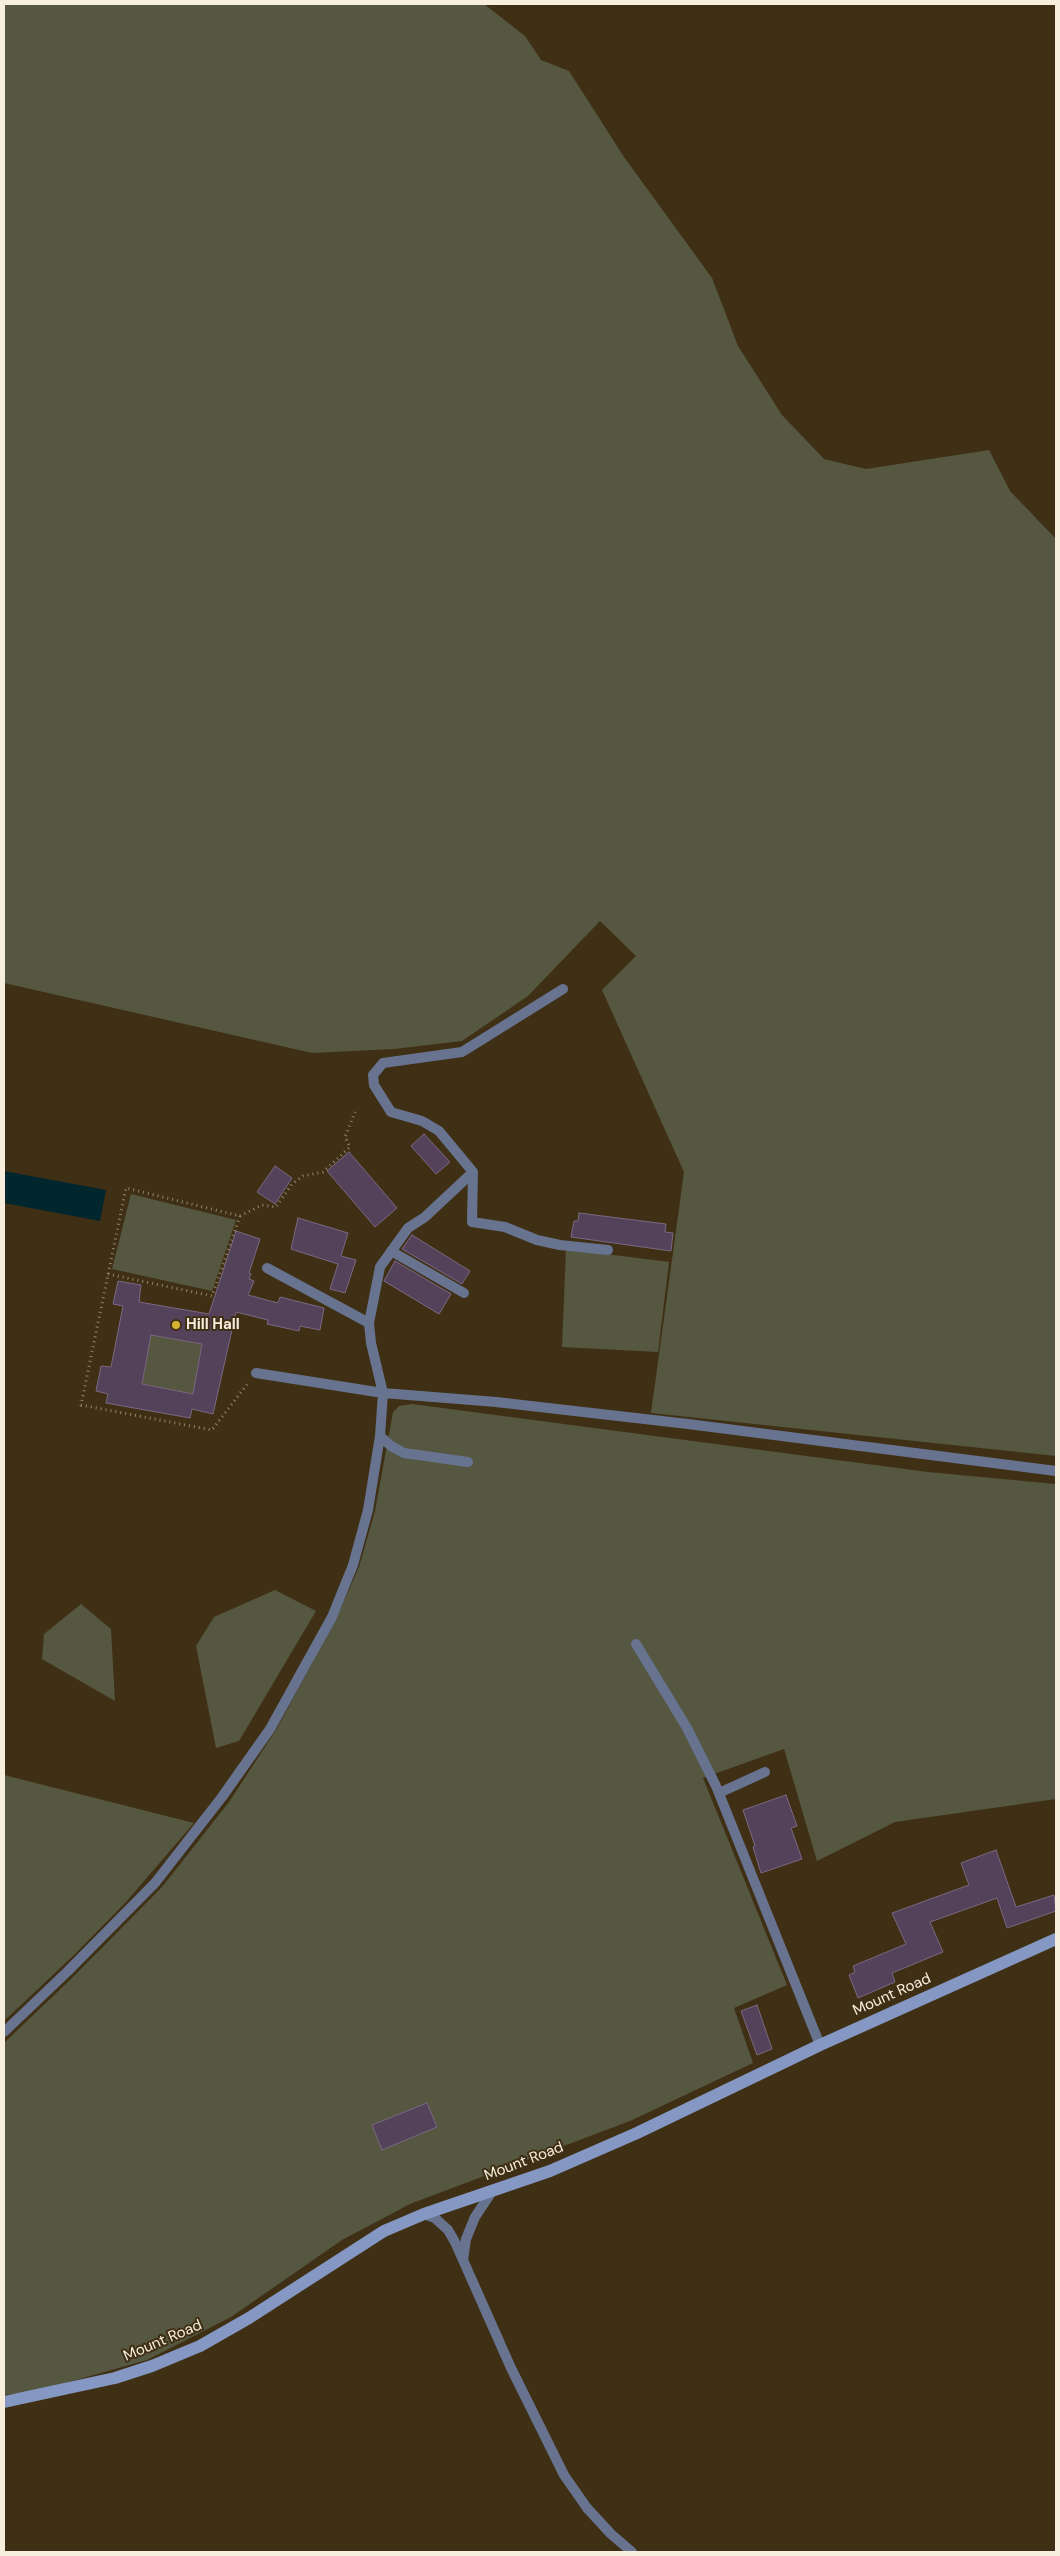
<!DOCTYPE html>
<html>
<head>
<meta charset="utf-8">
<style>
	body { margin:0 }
	#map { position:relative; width:1060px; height:2556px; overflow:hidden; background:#3f3015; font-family:"DM Sans",sans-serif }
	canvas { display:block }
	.frame { position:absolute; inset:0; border:5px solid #f8eede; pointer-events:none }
</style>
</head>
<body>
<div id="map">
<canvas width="1060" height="2556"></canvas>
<div class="frame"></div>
</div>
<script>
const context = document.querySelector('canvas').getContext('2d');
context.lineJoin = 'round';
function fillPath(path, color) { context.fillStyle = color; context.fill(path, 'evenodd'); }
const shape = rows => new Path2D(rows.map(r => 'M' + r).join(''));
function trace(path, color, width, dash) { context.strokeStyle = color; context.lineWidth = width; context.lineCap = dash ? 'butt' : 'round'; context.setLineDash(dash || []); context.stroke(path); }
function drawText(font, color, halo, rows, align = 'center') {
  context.font = font + ' "DM Sans",sans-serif'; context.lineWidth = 4; context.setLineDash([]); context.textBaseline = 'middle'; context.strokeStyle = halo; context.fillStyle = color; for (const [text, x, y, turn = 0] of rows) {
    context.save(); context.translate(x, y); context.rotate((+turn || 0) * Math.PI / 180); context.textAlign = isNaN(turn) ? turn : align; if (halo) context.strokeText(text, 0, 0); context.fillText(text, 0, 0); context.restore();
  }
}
fillPath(shape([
	[4,4,484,4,525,36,541,60,569,71,624,157,712,278,738,346,782,415,824,459,866,469,989,450,1010,491,1056,539,1056,1456,651,1413,684,1172,602,990,636,956,600,921,528,996,462,1041,394,1049,312,1053,4,983],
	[131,1194,236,1220,212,1291,112,1269],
	[566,1249,669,1262,658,1352,562,1347],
	[151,1335,202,1344,193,1394,142,1384],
	[412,1404,928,1472,1056,1484,1056,1799,895,1822,817,1861,784,1749,703,1778,787,1985,734,2008,753,2063,630,2121,410,2204,342,2240,231,2317,147,2360,37,2391,4,2395,4,2043,74,1976,162,1887,229,1802,276,1730,336,1619,359,1567,375,1511,393,1412,399,1406],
	[275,1590,316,1611,239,1741,216,1748,196,1646,214,1617],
	[81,1604,111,1629,115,1701,42,1659,44,1634],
	[4,1775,194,1823,126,1902,74,1955,4,2021]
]), '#555741');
fillPath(shape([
	[4,1171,106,1190,100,1221,4,1203]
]), '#02262e');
const building = shape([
	[424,1134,450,1162,436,1174,411,1146,424,1134],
	[349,1152,397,1208,375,1227,327,1171,349,1152],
	[275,1166,292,1178,275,1204,257,1192,275,1166],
	[579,1213,666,1224,665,1232,673,1233,671,1251,571,1237,574,1221,578,1221,579,1213],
	[298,1218,348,1233,341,1256,356,1260,345,1293,330,1289,338,1264,291,1249,298,1218],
	[236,1231,260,1239,249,1273,251,1274,249,1279,254,1281,248,1295,278,1303,280,1297,324,1308,320,1330,300,1326,299,1331,267,1324,268,1320,236,1312,213,1414,192,1409,190,1418,106,1403,108,1394,96,1391,101,1366,111,1367,123,1306,113,1304,118,1281,141,1285,139,1302,209,1314,236,1231],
	[151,1335,202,1344,193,1394,142,1384,151,1335],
	[412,1235,470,1271,462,1284,402,1249,412,1235],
	[395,1261,451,1294,439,1314,384,1281,395,1261],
	[786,1795,797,1826,791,1828,802,1859,761,1873,753,1847,755,1846,743,1810,786,1795],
	[996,1850,1016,1907,1054,1895,1056,1911,1007,1928,997,1898,930,1922,943,1952,892,1973,895,1982,858,1998,849,1975,855,1972,853,1966,906,1944,892,1913,969,1885,961,1863,996,1850],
	[757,2005,772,2049,757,2055,741,2011,757,2005],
	[427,2103,437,2127,382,2150,372,2125,427,2103]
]);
fillPath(building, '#54425b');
trace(building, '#7b6882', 1);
trace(shape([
	[240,1216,262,1205,276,1207,292,1184,303,1176,323,1172,350,1147,345,1137,355,1112],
	[108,1274,212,1296,240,1216,126,1188,81,1405,212,1430,248,1383]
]), '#91846e', 3, [1, 4]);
trace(shape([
	[563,989,462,1052,383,1063,373,1075,374,1085,391,1112,422,1121,439,1131,473,1172,472,1222,505,1227,537,1240,560,1245,608,1250],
	[473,1172,425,1217,408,1228,380,1267,369,1323,371,1343,383,1393,496,1402,688,1424,1056,1471],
	[391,1251,464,1293],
	[267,1268,369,1323],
	[380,1436,391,1446,404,1453,468,1462],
	[636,1644,687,1728,716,1786,820,2045],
	[719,1793,765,1772],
	[4,2032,68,1971,155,1883,222,1797,270,1729,332,1617,353,1565,368,1510,380,1436,383,1393,256,1373],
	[424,2214,435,2218,448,2230,455,2242,511,2368,564,2475,587,2508,611,2534,632,2552],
	[463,2260,466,2239,475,2217,491,2193]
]), '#687390', 10);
trace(shape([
	[4,2402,115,2378,152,2366,200,2346,249,2318,384,2231,424,2214,550,2171,637,2133,820,2045,1056,1939]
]), '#8598c4', 12);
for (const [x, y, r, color] of [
	[176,1325,5,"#d7b434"]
]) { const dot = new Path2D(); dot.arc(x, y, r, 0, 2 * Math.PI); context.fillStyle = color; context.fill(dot); trace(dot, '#3f3015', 2); }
drawText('bold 15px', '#f8eede', '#3f3015', [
	["Hill Hall",186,1325]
], 'left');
drawText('15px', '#f8eede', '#3f3015', [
	["Mount Road",892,1995,-24],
	["Mount Road",524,2162,-21],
	["Mount Road",163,2341,-23]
]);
</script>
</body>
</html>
